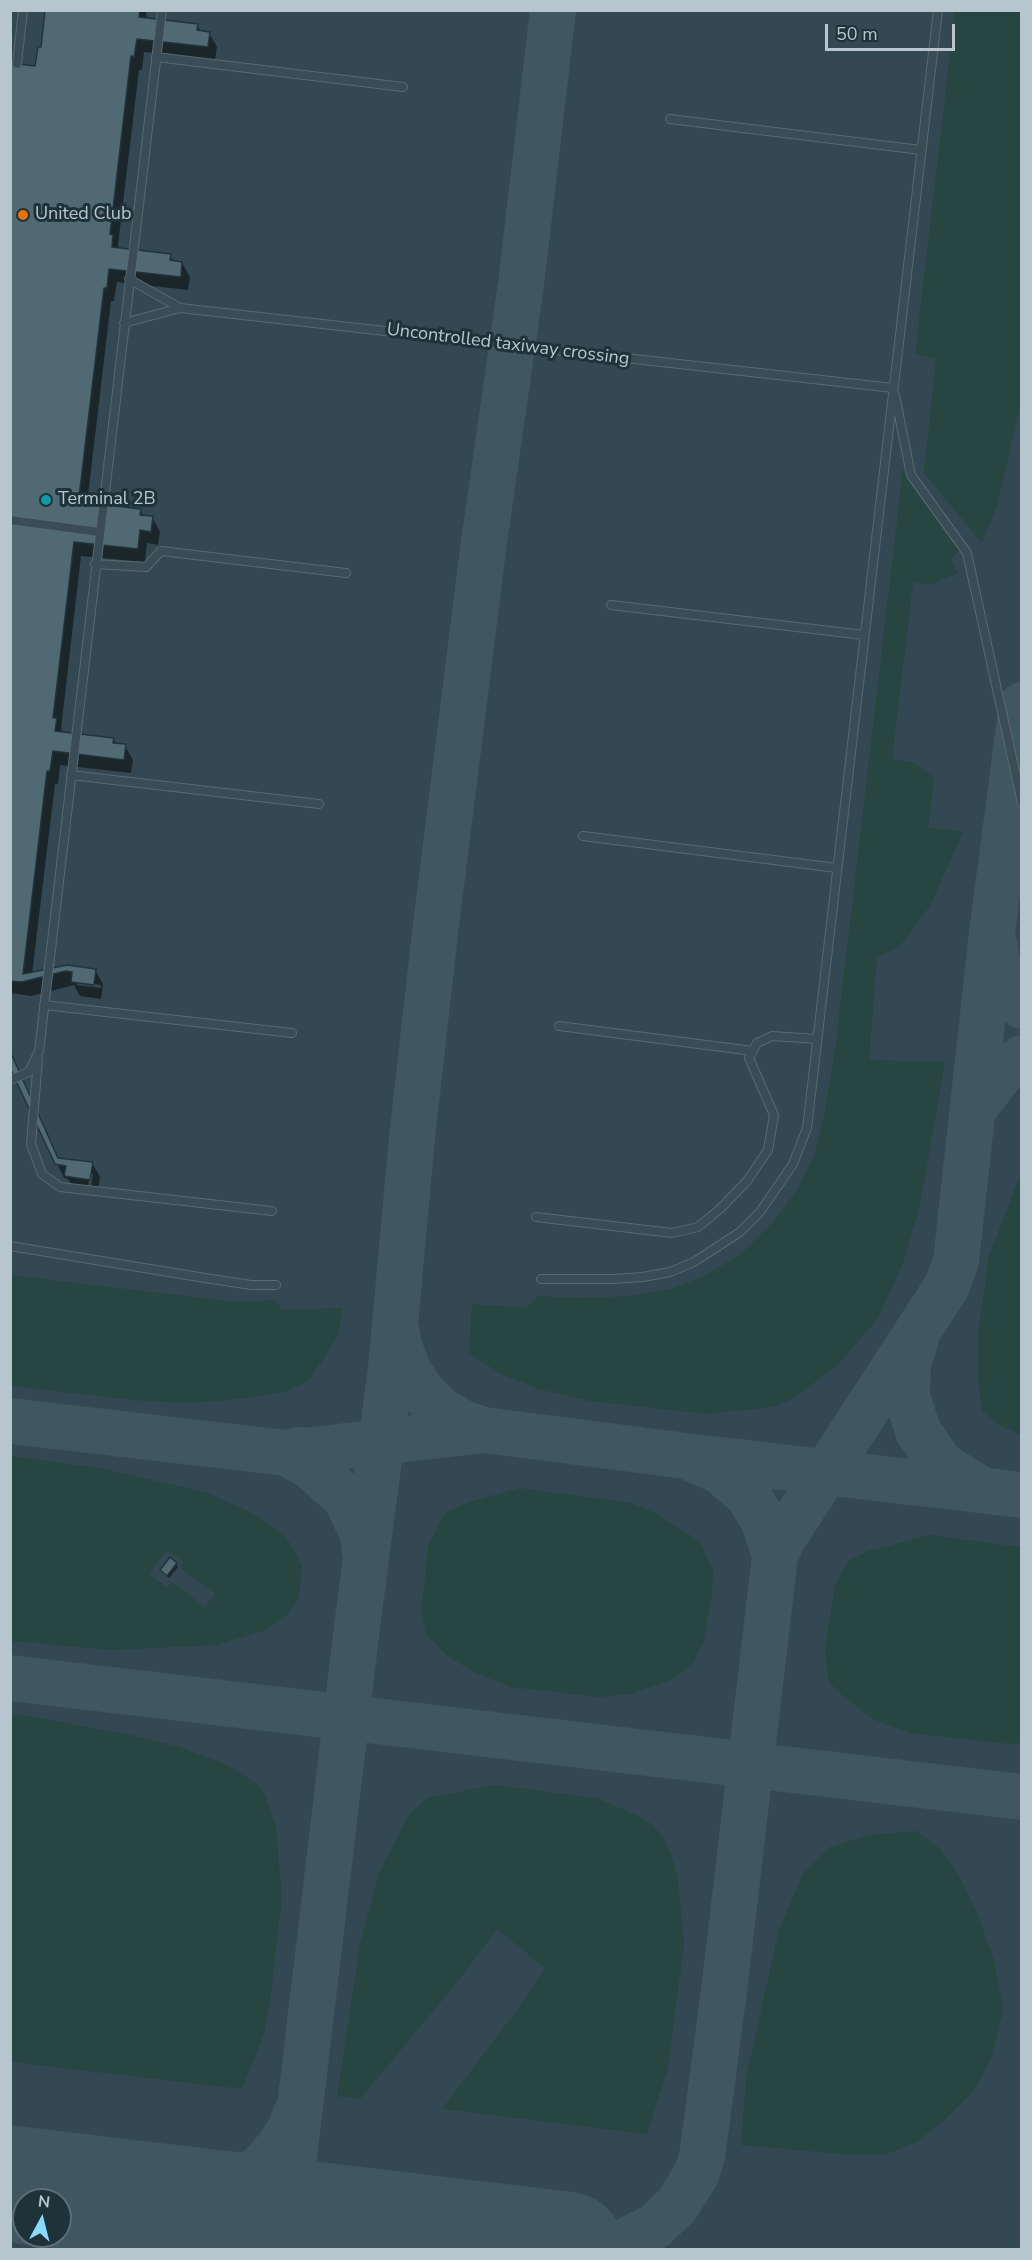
<!DOCTYPE html>
<html>
<head>
<meta charset="utf-8">
<style>
	body { margin:0 }
	#map { position:relative; width:1032px; height:2260px; overflow:hidden; background:#253c46; font-family:"Nunito Sans",sans-serif }
	canvas { display:block }
	.frame { position:absolute; inset:0; border:12px solid #b7c6ce; pointer-events:none }
	.north { position:absolute; left:12px; top:2188px; width:60px; height:60px; box-sizing:border-box; background:#1e323a; border:2px solid #5b6d75; border-radius:50%; rotate:7deg; font-size:16px; font-weight:700; line-height:24px; text-align:center; color:#b7c6ce }
	.north::after { content:''; display:block; margin:auto; width:21px; height:27px; background:#8bd8ff; clip-path:polygon(50% 0,100% 100%,50% 72%,0 100%) }
	.scale { position:absolute; left:825px; top:24px; width:130px; height:27px; box-sizing:border-box; border:3px solid #b7c6ce; border-top:0; padding-left:8px; font-size:18px; line-height:21px; white-space:nowrap; color:#b7c6ce; -webkit-text-stroke:4px #1e323a; paint-order:stroke }
</style>
</head>
<body>
<div id="map">
<canvas width="1032" height="2260"></canvas>
<div class="frame"></div>
<div class="north">N</div>
<div class="scale">50 m</div>
</div>
<script>
const context = document.querySelector('canvas').getContext('2d');
context.lineJoin = 'round';
function fillPath(path, color) { context.fillStyle = color; context.fill(path, 'evenodd'); }
const shape = rows => new Path2D(rows.map(r => 'M' + r).join(''));
function trace(path, color, width, dash) { context.strokeStyle = color; context.lineWidth = width; context.lineCap = dash ? 'butt' : 'round'; context.setLineDash(dash || []); context.stroke(path); }
function drawText(font, color, halo, rows, align = 'center') {
  context.font = font + ' "Nunito Sans",sans-serif'; context.lineWidth = 6; context.setLineDash([]); context.textBaseline = 'middle'; context.strokeStyle = halo; context.fillStyle = color; for (const [text, x, y, turn = 0] of rows) {
    context.save(); context.translate(x, y); context.rotate((+turn || 0) * Math.PI / 180); context.textAlign = isNaN(turn) ? turn : align; if (halo) context.strokeText(text, 0, 0); context.fillText(text, 0, 0); context.restore();
  }
}
fillPath(shape([
	[11,11,1021,11,1021,2249,11,2250],
	[24,2200,60,2200,60,2236,24,2236]
]), '#334852');
fillPath(shape([
	[955,11,1021,11,1021,403,997,505,982,543,924,473,936,359,915,354],
	[903,469,963,547,950,560,958,573,932,584,913,583,892,759,914,763,934,778,928,827,963,832,930,906,900,946,877,958,869,1060,945,1062,920,1205,903,1263,878,1318,837,1366,791,1400,773,1407,706,1414,590,1401,538,1389,499,1373,469,1353,472,1304,525,1308,539,1296,582,1298,630,1296,671,1289,706,1275,742,1253,774,1221,797,1190,814,1157,825,1111,836,1042],
	[1021,1173,1021,1435,999,1425,982,1410,978,1378,978,1333,989,1256],
	[11,1275,235,1302,275,1300,282,1310,343,1308,337,1338,324,1358,310,1379,288,1391,255,1397,218,1401,181,1403,133,1400,11,1386],
	[11,1456,99,1468,170,1484,207,1493,255,1514,286,1537,302,1565,299,1598,286,1616,268,1629,218,1645,110,1650,11,1641],
	[167,1550,184,1562,180,1568,215,1594,205,1607,172,1582,167,1587,149,1574],
	[519,1488,632,1503,655,1513,699,1541,713,1570,712,1594,703,1644,691,1666,670,1681,630,1694,599,1697,511,1687,475,1673,446,1655,426,1634,421,1611,429,1543,446,1512,470,1502],
	[929,1535,1021,1547,1021,1743,1010,1744,909,1733,873,1719,844,1697,829,1682,825,1651,835,1584,849,1560,869,1551],
	[11,1713,126,1734,181,1747,229,1766,257,1784,265,1794,276,1828,282,1897,270,2003,264,2034,242,2089,11,2062],
	[495,1785,597,1798,638,1816,653,1825,665,1840,673,1859,678,1880,684,1944,668,2068,647,2134,442,2109,523,2002,545,1968,497,1929,459,1980,360,2099,337,2096,360,1945,379,1873,408,1816,427,1798],
	[916,1831,938,1847,957,1872,977,1912,994,1960,1003,2011,992,2056,974,2091,946,2119,917,2142,887,2154,853,2155,741,2145,746,2079,779,1929,804,1872,830,1847,870,1835]
]), '#274641');
fillPath(shape([
	[46,10,145,10,148,20,197,25,201,32,209,33,217,47,215,60,144,52,142,70,139,70,118,245,120,250,170,256,174,262,182,263,190,277,188,290,117,282,114,301,111,301,87,504,140,510,144,517,152,518,160,531,158,545,147,543,145,562,81,556,61,729,64,733,113,739,116,745,125,746,133,760,131,773,60,765,58,784,55,784,32,974,67,966,95,970,103,984,101,999,80,996,74,985,31,996,10,993,10,65,37,68,42,49],
	[77,981,101,985,101,988,77,985],
	[10,1051,59,1159,92,1163,100,1177,98,1193,74,1189,68,1179,64,1178,10,1064],
	[90,1174,93,1174,91,1187,88,1187],
	[176,1564,178,1567,169,1578,161,1570]
]), '#0007');
trace(shape([
	[994,942,998,966,1015,999,1022,1006],
	[973,1110,1002,1072,1022,1058],
	[397,1332,399,1346,409,1372,423,1393,441,1410,463,1423,484,1430,478,1430],
	[915,1342,908,1364,907,1396,918,1431,942,1465,980,1489],
	[10,1421,286,1453,484,1430,686,1456,1022,1495],
	[300,1450,286,1453,309,1465,345,1497,363,1534,365,1553],
	[695,1460,720,1471,748,1495,764,1522,775,1556],
	[10,1678,1022,1797],
	[126,2198,142,2200,172,2212,197,2232,209,2250],
	[163,2202,206,2196,227,2189,246,2178,263,2165,277,2149,289,2131,296,2114],
	[283,2250,357,1627,391,1368,412,1138,435,933,484,542,521,284,553,10],
	[581,2250,624,2242,655,2226,677,2205,696,2175,702,2157,725,1983,775,1556,784,1537,947,1286,956,1261,992,933,1022,705]
]), '#405761', 46);
trace(shape([
	[10,2184,566,2250]
]), '#405761', 117);
const building = shape([
	[45,10,140,10,139,17,198,24,197,30,210,32,208,47,137,39,134,57,131,56,110,234,113,235,112,247,171,254,170,260,182,262,181,277,109,269,107,288,104,288,79,497,82,498,82,502,141,509,140,515,153,516,151,532,140,530,138,549,74,542,53,718,57,718,55,731,114,738,113,743,126,744,124,760,53,751,50,771,47,771,23,974,67,965,96,969,94,985,71,982,72,972,66,971,22,982,10,981,10,63,35,66,38,47,41,47,45,10],
	[10,1051,58,1158,93,1162,90,1180,64,1176,66,1166,55,1164,10,1068,10,1051],
	[170,1557,177,1563,167,1576,160,1570,170,1557]
]);
fillPath(building, '#506973');
trace(building, '#20343c', 1.5);
const service = shape([
	[156,57,403,87],
	[17,64,23,10],
	[670,119,921,150],
	[180,308,893,388],
	[124,323,180,308,129,279],
	[895,395,911,475,967,553,1022,803],
	[10,520,99,532],
	[95,564,146,567,161,551,346,573],
	[611,605,864,635],
	[71,775,319,804],
	[583,836,837,868],
	[44,1005,292,1033],
	[559,1026,753,1051],
	[38,1059,31,1144,42,1174,60,1187,272,1211],
	[10,1080,29,1072,39,1051,162,10],
	[536,1217,672,1233,698,1227,721,1208,747,1181,768,1150,774,1115,749,1058,757,1043,772,1036,817,1039],
	[10,1246,205,1278,251,1285,276,1285],
	[541,1279,614,1279,643,1277,670,1272,694,1262,740,1232,760,1212,793,1164,807,1128,938,10]
]);
trace(service, '#586a72', 10);
trace(service, '#3a4c55', 8);
for (const [x, y, r, color] of [
	[23,215,6,"#e8710a"],
	[46,500,6,"#0f9aa8"]
]) { const dot = new Path2D(); dot.arc(x, y, r, 0, 2 * Math.PI); context.fillStyle = color; context.fill(dot); trace(dot, '#1e323a', 2); }
drawText('18px', '#b7c6ce', '#1e323a', [
	["United Club",35,215],
	["Terminal 2B",58,500]
], 'left');
drawText('18px', '#b7c6ce', '#1e323a', [
	["Uncontrolled taxiway crossing",508,345,7]
]);
</script>
</body>
</html>
